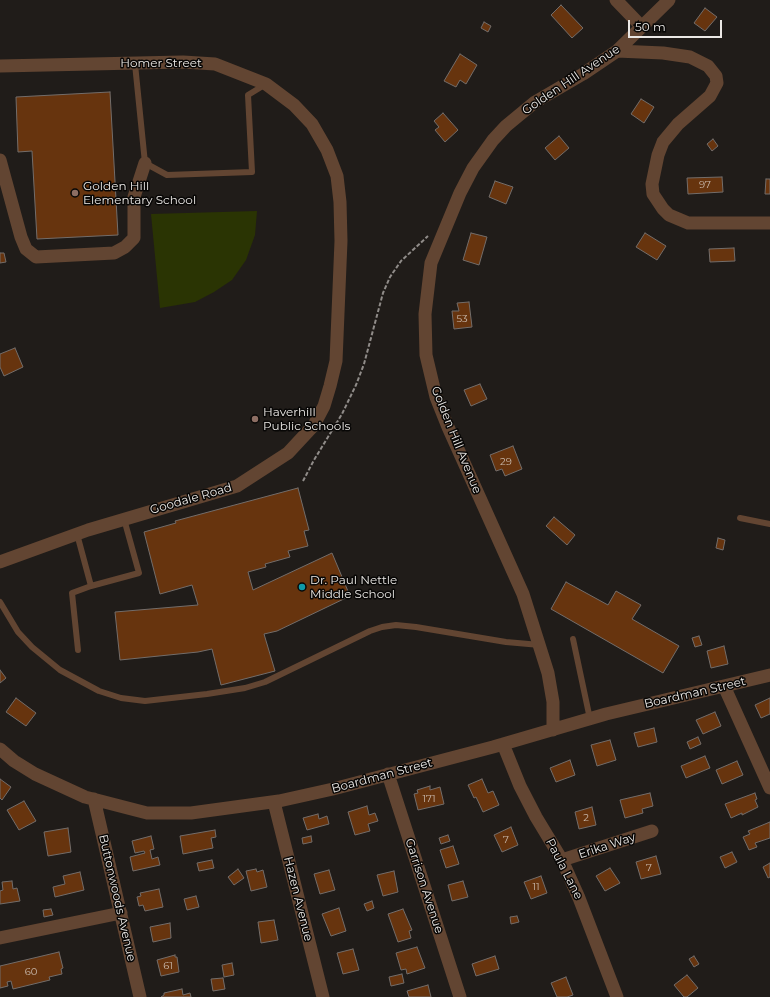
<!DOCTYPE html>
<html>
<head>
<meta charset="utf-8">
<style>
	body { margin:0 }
	#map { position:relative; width:770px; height:997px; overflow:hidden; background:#201c19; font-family:Montserrat,sans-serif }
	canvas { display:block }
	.scale { position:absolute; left:628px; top:20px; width:94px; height:18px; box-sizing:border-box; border:2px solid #ebe8e5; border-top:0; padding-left:5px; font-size:12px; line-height:14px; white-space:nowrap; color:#ebe8e5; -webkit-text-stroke:3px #080706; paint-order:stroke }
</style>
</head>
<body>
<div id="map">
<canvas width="770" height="997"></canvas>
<div class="scale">50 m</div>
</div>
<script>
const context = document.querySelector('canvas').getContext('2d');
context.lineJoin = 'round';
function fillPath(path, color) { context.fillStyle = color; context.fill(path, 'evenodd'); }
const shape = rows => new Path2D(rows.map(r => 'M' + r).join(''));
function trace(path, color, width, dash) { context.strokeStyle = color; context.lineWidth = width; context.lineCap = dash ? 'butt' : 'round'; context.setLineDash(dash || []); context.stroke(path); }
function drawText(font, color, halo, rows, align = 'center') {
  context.font = font + ' Montserrat,sans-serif'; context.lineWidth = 3; context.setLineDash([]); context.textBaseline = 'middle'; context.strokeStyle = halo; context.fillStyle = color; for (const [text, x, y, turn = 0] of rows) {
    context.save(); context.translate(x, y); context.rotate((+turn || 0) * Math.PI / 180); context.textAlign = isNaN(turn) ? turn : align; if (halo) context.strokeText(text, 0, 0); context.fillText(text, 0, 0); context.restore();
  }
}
fillPath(shape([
	[257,211,255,235,246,260,232,280,214,292,195,302,160,308,151,214]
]), '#2a3403');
const building = shape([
	[561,5,583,28,572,38,551,15,561,5],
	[705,8,717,17,705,31,694,23,705,8],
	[484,22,491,26,488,32,481,28,484,22],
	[460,54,477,65,466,84,460,80,456,87,444,81,460,54],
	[110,92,118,235,37,239,32,151,18,152,16,97,110,92],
	[641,99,654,107,644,123,631,114,641,99],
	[443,113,458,130,445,142,435,130,439,127,434,121,443,113],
	[559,136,569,148,555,160,545,148,559,136],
	[713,139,718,146,712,151,707,144,713,139],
	[722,177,723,192,688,194,687,178,722,177],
	[766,179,770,179,770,194,765,194,766,179],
	[495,181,513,187,506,204,489,197,495,181],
	[471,233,487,237,479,265,463,260,471,233],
	[645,233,666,246,657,260,636,247,645,233],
	[734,248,735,261,710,262,709,249,734,248],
	[0,253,4,253,6,262,0,263,0,253],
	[469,302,472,327,454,329,452,311,459,311,457,303,469,302],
	[15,348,23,367,4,376,0,367,0,354,15,348],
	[480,384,487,399,471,406,464,390,480,384],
	[513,446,522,469,505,476,502,469,496,471,490,455,513,446],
	[298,488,309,530,304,531,308,546,288,551,290,557,265,564,266,567,248,572,253,590,332,553,350,596,277,631,264,634,275,671,221,685,212,649,198,652,120,660,115,612,198,605,192,585,160,594,144,532,176,523,175,521,298,488],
	[554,517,575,535,567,545,546,526,554,517],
	[718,538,725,540,723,550,716,548,718,538],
	[566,582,608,605,616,591,641,605,632,619,679,646,663,673,551,609,566,582],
	[699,636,702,645,695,647,692,638,699,636],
	[724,646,728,664,711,668,707,651,724,646],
	[0,670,6,678,0,683,0,670],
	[16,698,36,713,26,726,6,712,16,698],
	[770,698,770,714,761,718,755,705,770,698],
	[715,712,721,726,703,734,696,720,715,712],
	[654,728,657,742,638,747,634,733,654,728],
	[698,737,701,744,690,749,687,742,698,737],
	[610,740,616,760,597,766,591,745,610,740],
	[705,756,710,768,686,778,681,766,705,756],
	[570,760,575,775,556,782,550,768,570,760],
	[737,761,743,775,722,784,716,770,737,761],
	[0,779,11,787,2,800,0,798,0,779],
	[482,779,488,793,493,791,499,805,483,812,476,797,474,798,468,785,482,779],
	[430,786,430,790,440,787,444,804,418,810,414,794,418,793,417,790,430,786],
	[650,793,653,806,642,809,643,813,625,818,620,800,650,793],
	[755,793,757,799,755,800,758,807,742,815,742,813,731,818,725,804,755,793],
	[24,801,36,821,19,830,7,810,24,801],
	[367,806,369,815,375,813,378,821,368,824,370,831,355,835,348,812,367,806],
	[592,807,596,825,579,829,575,812,592,807],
	[318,814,319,819,327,816,329,824,307,830,303,818,318,814],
	[770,822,770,838,755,843,757,847,749,850,743,837,750,834,748,831,770,822],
	[511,827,518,845,502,852,494,835,511,827],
	[68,828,71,852,48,856,44,832,68,828],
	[215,830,216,837,211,838,213,848,183,854,180,836,215,830],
	[448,835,450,841,441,844,439,838,448,835],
	[151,836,154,849,150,850,152,859,158,857,160,865,133,871,130,857,145,853,144,851,135,853,132,841,151,836],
	[311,836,312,842,303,844,302,838,311,836],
	[453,846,459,864,446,868,440,850,453,846],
	[732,852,737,862,725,868,720,857,732,852],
	[656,856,661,874,641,879,636,862,656,856],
	[212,860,214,868,199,871,197,863,212,860],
	[770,863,770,877,768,878,763,867,770,863],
	[610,868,620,883,605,891,596,876,610,868],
	[238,869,244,878,234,885,228,877,238,869],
	[256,869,257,872,263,870,267,887,251,891,246,871,256,869],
	[329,870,335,890,320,894,314,874,329,870],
	[394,871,398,892,383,896,377,875,394,871],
	[80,872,84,890,55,897,53,887,65,884,63,876,80,872],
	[541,876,547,893,531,899,524,882,541,876],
	[12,881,13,889,17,888,20,901,0,904,0,891,3,890,2,882,12,881],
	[463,881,468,897,452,901,448,885,463,881],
	[159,889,163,907,145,911,143,905,139,906,137,897,141,896,140,893,159,889],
	[196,896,199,907,187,910,184,899,196,896],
	[372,901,374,908,367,911,364,904,372,901],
	[339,908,346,931,331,936,322,914,339,908],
	[51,909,53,915,44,917,43,910,51,909],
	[403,909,412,930,409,931,411,938,398,942,388,914,403,909],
	[517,916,519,922,511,924,510,917,517,916],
	[274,920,278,940,261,943,258,922,274,920],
	[170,923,171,938,153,942,150,927,170,923],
	[417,947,425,968,407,974,406,969,401,970,396,953,417,947],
	[353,949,359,970,343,974,337,953,353,949],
	[59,952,63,968,61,969,62,974,49,977,50,980,13,989,11,981,7,982,8,986,0,988,0,966,59,952],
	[175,955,175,957,177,957,179,972,161,976,157,960,175,955],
	[495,956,499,969,476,976,472,964,495,956],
	[694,956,699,964,694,967,689,959,694,956],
	[232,963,234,975,224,977,222,965,232,963],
	[402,974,404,983,391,986,389,977,402,974],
	[687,975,698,988,687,997,684,997,674,985,687,975],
	[566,977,573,995,567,997,557,997,551,983,566,977],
	[223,978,225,989,213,991,211,979,223,978],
	[428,985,431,997,409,997,407,991,428,985],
	[182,989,183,995,190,993,191,997,161,997,164,995,164,993,182,989]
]);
fillPath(building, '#67340e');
trace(building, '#736d6a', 1);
trace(shape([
	[303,481,314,460,342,414,356,385,364,364,383,293,390,277,401,261,428,236]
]), '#908c89', 2, [4, 2]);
trace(shape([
	[135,64,145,163,167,175,252,172,248,95,266,84],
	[740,518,770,524],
	[77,534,91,586,139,573,124,519],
	[0,602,18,632,32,647,60,670,99,691,121,698,145,701,207,694,245,688,265,682,370,631,382,627,396,625,416,627,506,642,540,645],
	[573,639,590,719],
	[78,650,72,593,91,586]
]), '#624532', 6);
trace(shape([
	[616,0,642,27],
	[617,51,663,53,690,57,708,66,716,76,717,83,710,96,678,124,663,142,658,155,652,184,653,194,663,209,669,215,688,223,770,223],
	[0,66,183,62,215,64,266,84,294,105,312,124,327,150,337,176,340,202,341,241,336,361,330,386,324,406,314,425,288,453,237,486,88,530,0,562],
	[0,160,21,237,26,249,36,257,114,253,125,247,134,238,134,197,145,163],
	[724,686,770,788],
	[553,730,553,702,548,673,523,594,448,427,436,397,426,355,425,314,431,263,460,193,473,168,493,140,506,126,535,102,583,74,617,51,669,0],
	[503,744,520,786,536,817,562,860,579,898,617,997],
	[0,749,14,761,35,774,85,797,147,813,191,813,279,801,333,789,493,747,606,714,770,675],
	[388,774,460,997],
	[94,799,140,997],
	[274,802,323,997],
	[562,860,652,831],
	[0,938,121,913]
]), '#624532', 13);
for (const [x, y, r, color] of [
	[75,193,4,"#8d6e63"],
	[255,419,4,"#8d6e63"],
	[302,587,4,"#0f9aa8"]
]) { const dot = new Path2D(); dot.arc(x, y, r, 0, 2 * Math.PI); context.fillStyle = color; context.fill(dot); trace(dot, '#080706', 1.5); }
drawText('10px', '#cabbaf', null, [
	["97",705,185],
	["53",462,319],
	["29",506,462],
	["171",429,799],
	["2",586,818],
	["7",506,840],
	["7",649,868],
	["11",536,887],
	["61",168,966],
	["60",31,972]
]);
drawText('12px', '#ebe8e5', '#080706', [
	["Homer Street",161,63],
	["Golden Hill Avenue",571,80,-34],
	["Golden Hill Avenue",456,440,68],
	["Goodale Road",191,499,-16],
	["Boardman Street",695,693,-13],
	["Boardman Street",382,776,-15],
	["Erika Way",607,846,-18],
	["Paula Lane",564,869,63],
	["Garrison Avenue",424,886,72],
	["Buttonwoods Avenue",117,898,77],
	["Hazen Avenue",298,899,76]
]);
drawText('12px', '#ebe8e5', '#080706', [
	["Golden Hill",83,186],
	["Elementary School",83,200],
	["Haverhill",263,412],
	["Public Schools",263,426],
	["Dr. Paul Nettle",310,580],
	["Middle School",310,594]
], 'left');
</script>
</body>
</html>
